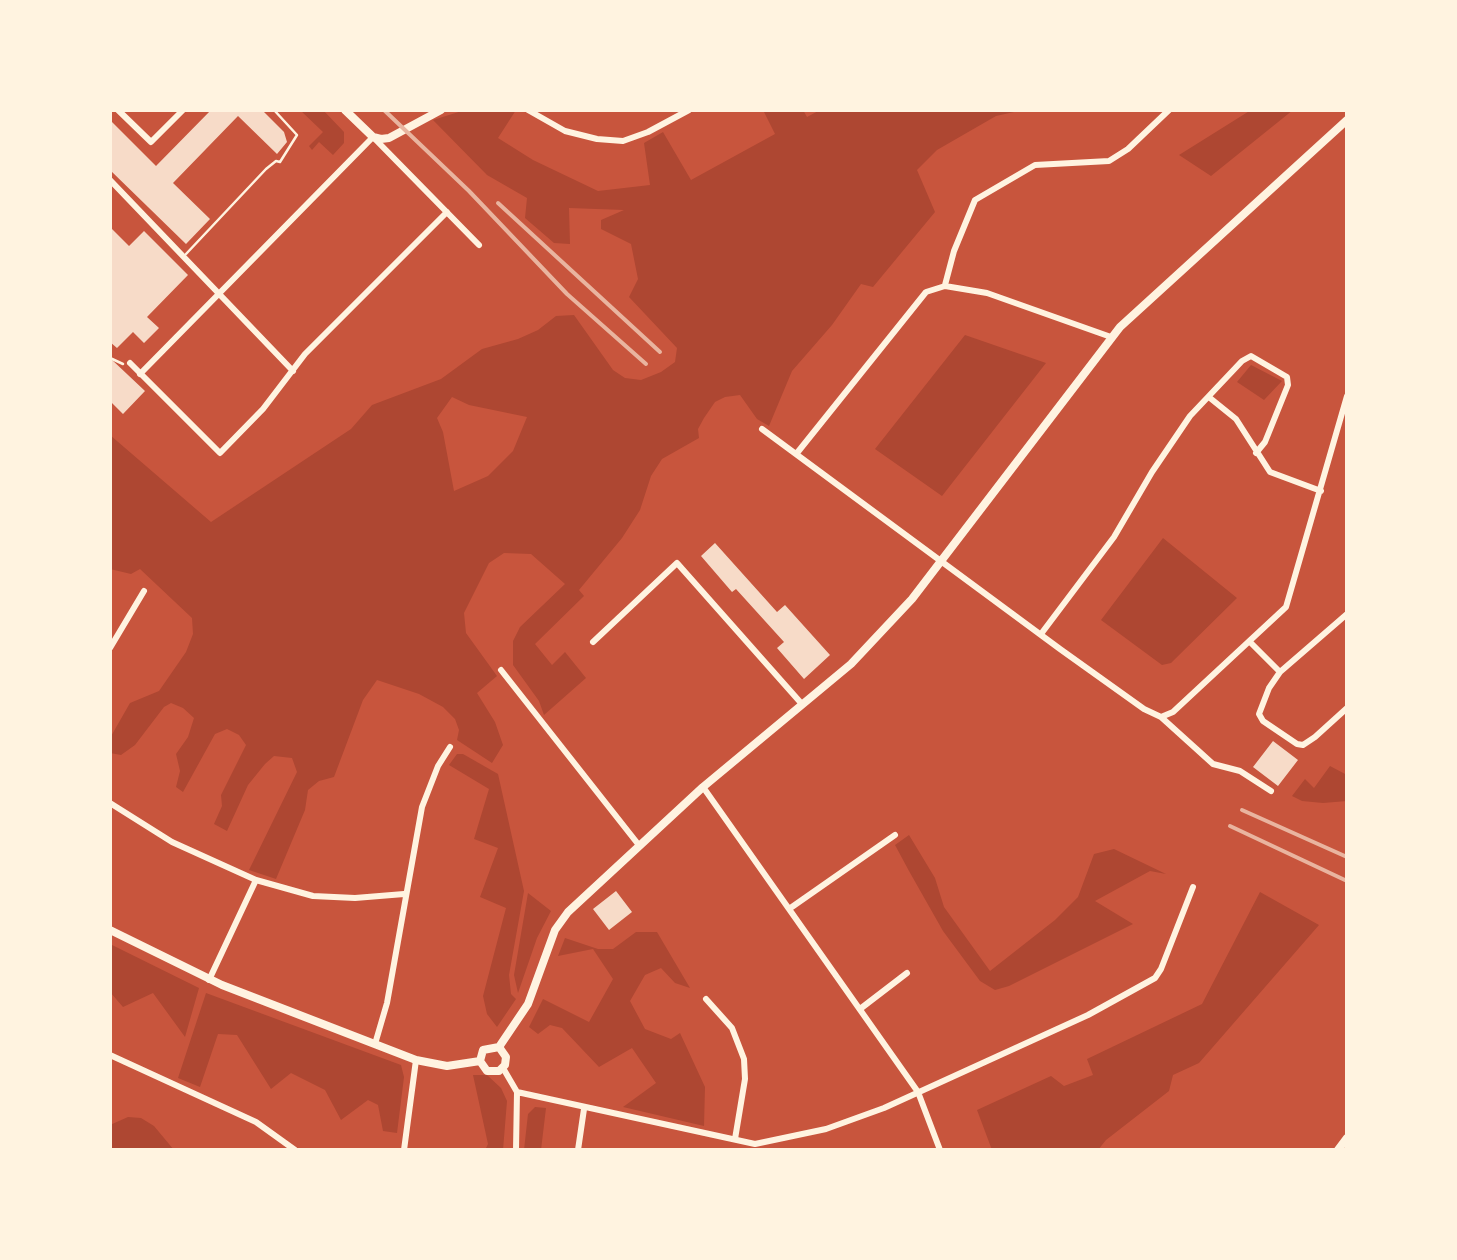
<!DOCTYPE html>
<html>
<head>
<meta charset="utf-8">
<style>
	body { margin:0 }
	#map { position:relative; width:1457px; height:1260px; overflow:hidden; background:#c8553d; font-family:Merriweather,serif }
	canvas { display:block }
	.frame { position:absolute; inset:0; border:112px solid #fff3e0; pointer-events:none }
</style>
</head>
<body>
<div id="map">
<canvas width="1457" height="1260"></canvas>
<div class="frame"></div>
</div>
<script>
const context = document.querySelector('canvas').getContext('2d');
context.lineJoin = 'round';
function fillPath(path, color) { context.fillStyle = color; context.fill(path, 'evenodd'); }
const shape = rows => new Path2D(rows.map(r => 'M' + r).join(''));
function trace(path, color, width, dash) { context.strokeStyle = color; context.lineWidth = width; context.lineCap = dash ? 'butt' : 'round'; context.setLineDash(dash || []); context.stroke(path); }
fillPath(shape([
	[300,110,323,110,344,132,344,143,333,155,319,142,312,150,309,146,323,132],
	[465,110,516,110,498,138,533,160,598,191,650,185,644,143,663,132,691,180,775,134,763,110,803,110,807,117,820,110,1023,110,996,116,937,150,917,170,935,212,873,287,861,284,832,325,792,371,769,426,757,419,740,395,725,397,715,402,704,418,698,429,699,438,662,459,651,476,640,510,622,538,579,590,584,596,535,644,552,665,565,652,586,678,544,715,539,701,513,665,513,641,520,627,565,584,531,554,504,553,489,563,464,613,466,633,497,676,477,693,495,722,503,745,492,763,457,740,459,730,455,719,443,707,419,694,377,680,363,700,334,777,319,781,308,790,305,810,276,879,249,870,297,772,292,758,274,756,265,764,248,785,227,831,214,824,222,806,221,795,246,745,239,735,227,729,215,734,183,792,176,787,180,771,176,754,188,737,194,718,183,708,171,703,164,707,135,745,121,755,110,753,110,738,130,703,159,691,186,652,193,634,192,618,140,569,131,574,110,569,110,435,211,522,351,429,372,405,441,379,482,349,518,339,538,330,556,316,574,315,613,370,625,378,641,380,661,372,675,362,677,348,629,297,638,279,631,244,601,229,601,220,624,210,569,208,570,244,554,243,525,218,527,198,487,175,433,120],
	[452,397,469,405,527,417,513,451,488,476,454,491,443,432,437,418],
	[1251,110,1293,110,1211,176,1179,155],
	[965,335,1046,363,942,496,875,449],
	[1251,365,1282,381,1264,400,1237,382],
	[1163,538,1237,598,1171,663,1162,665,1101,620],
	[457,754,463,754,498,774,524,891,509,975,511,994,516,999,497,1027,487,1014,483,996,506,908,480,897,498,848,474,839,489,789,449,765],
	[1330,766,1347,775,1347,801,1323,803,1302,801,1292,796,1305,779,1314,788],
	[909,835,935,878,944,907,990,971,1055,920,1078,897,1094,854,1114,849,1166,874,1150,871,1095,901,1133,924,1009,986,995,990,980,981,943,931,909,871,895,845],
	[1260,892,1319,925,1199,1063,1173,1075,1169,1091,1106,1140,1098,1150,992,1150,977,1110,1051,1076,1064,1086,1093,1075,1087,1059,1202,1004],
	[528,893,551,911,537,938,518,993,514,975],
	[636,932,657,932,690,988,675,983,661,968,645,975,630,1001,645,1029,671,1039,680,1033,705,1087,704,1126,623,1107,656,1083,632,1048,599,1067,562,1028,550,1025,538,1034,529,1027,543,999,589,1022,613,979,593,949,558,956,565,938,598,949,613,949],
	[110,944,199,988,185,1037,153,993,123,1007,110,992],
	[206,993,401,1065,404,1077,397,1133,383,1131,378,1105,368,1100,341,1120,325,1090,291,1073,271,1089,237,1035,218,1034,200,1087,178,1078],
	[473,1075,487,1075,501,1088,507,1101,503,1150,485,1150,488,1144],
	[535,1107,546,1108,541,1150,524,1150,528,1114],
	[128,1117,141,1118,154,1126,174,1150,110,1150,110,1125]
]), '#ae4732');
fillPath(shape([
	[211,110,262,110,284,132,287,142,277,154,238,116,173,183,210,219,186,244,110,170,110,120,156,166],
	[110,227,129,246,144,231,188,275,147,317,159,328,144,343,133,332,117,348,110,342],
	[110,358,145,391,123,414,110,401],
	[715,543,777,612,785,605,830,655,804,679,777,648,784,642,736,589,732,592,701,556],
	[1273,741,1298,760,1278,786,1253,767],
	[616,891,632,912,609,930,593,909]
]), '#f7dbc8');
trace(shape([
	[110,358,123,364]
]), '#fff3e0', 2.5);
trace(shape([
	[186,254,266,169,276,161,280,162,297,135,274,110]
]), '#fff3e0', 2.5);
trace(shape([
	[118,110,151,142,183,110],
	[528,110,565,131,597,139,623,141,648,132,689,110],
	[110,180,293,371],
	[945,285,954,251,975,200,1035,165,1109,161,1128,149,1169,110],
	[130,363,220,453,263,409,305,354,447,212],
	[140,374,373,137,479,245],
	[1210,398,1236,419,1270,472,1321,491],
	[762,429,1060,649,1144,709,1161,717,1213,764,1240,771,1271,791],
	[797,453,926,292,945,286,987,293,1111,337],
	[1041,634,1114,537,1152,472,1190,416,1242,361,1251,356,1287,377,1288,385,1265,442,1256,453],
	[593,642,677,563,801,703],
	[1250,642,1280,672,1347,614],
	[110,648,144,591],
	[501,670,638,844],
	[1280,672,1269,688,1259,714,1263,721,1297,744,1303,745,1315,737,1347,708],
	[1161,717,1173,712,1286,607,1347,396],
	[703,787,918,1092,940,1150],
	[110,803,172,842,256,880,313,896,355,898,404,894],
	[789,909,895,835],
	[209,980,256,880],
	[706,999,732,1028,744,1059,745,1079,735,1139],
	[860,1009,907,973],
	[375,1044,387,1003,422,807,438,766,450,747],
	[110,1055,256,1122,295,1150],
	[503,1068,517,1092,755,1144,826,1129,884,1108,1088,1015,1155,978,1161,969,1193,887],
	[404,1150,416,1060],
	[516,1150,517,1092],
	[578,1150,584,1109]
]), '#fff3e0', 6);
trace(shape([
	[345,110,373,137,381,139,389,138,441,110],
	[110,930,222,985,416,1060,447,1066,480,1061],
	[499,1047,528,1004,555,930,568,912,703,787,851,664,912,599,1120,327,1347,120],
	[480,1061,487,1071,499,1071,505,1065,506,1057,499,1047],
	[480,1061,483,1050,499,1047],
	[1338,1150,1347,1138]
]), '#fff3e0', 8);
trace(shape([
	[384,110,469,191,567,294,646,364],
	[498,203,660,352],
	[1242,810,1347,857],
	[1230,826,1347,881]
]), '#e9b49f', 4);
</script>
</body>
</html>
